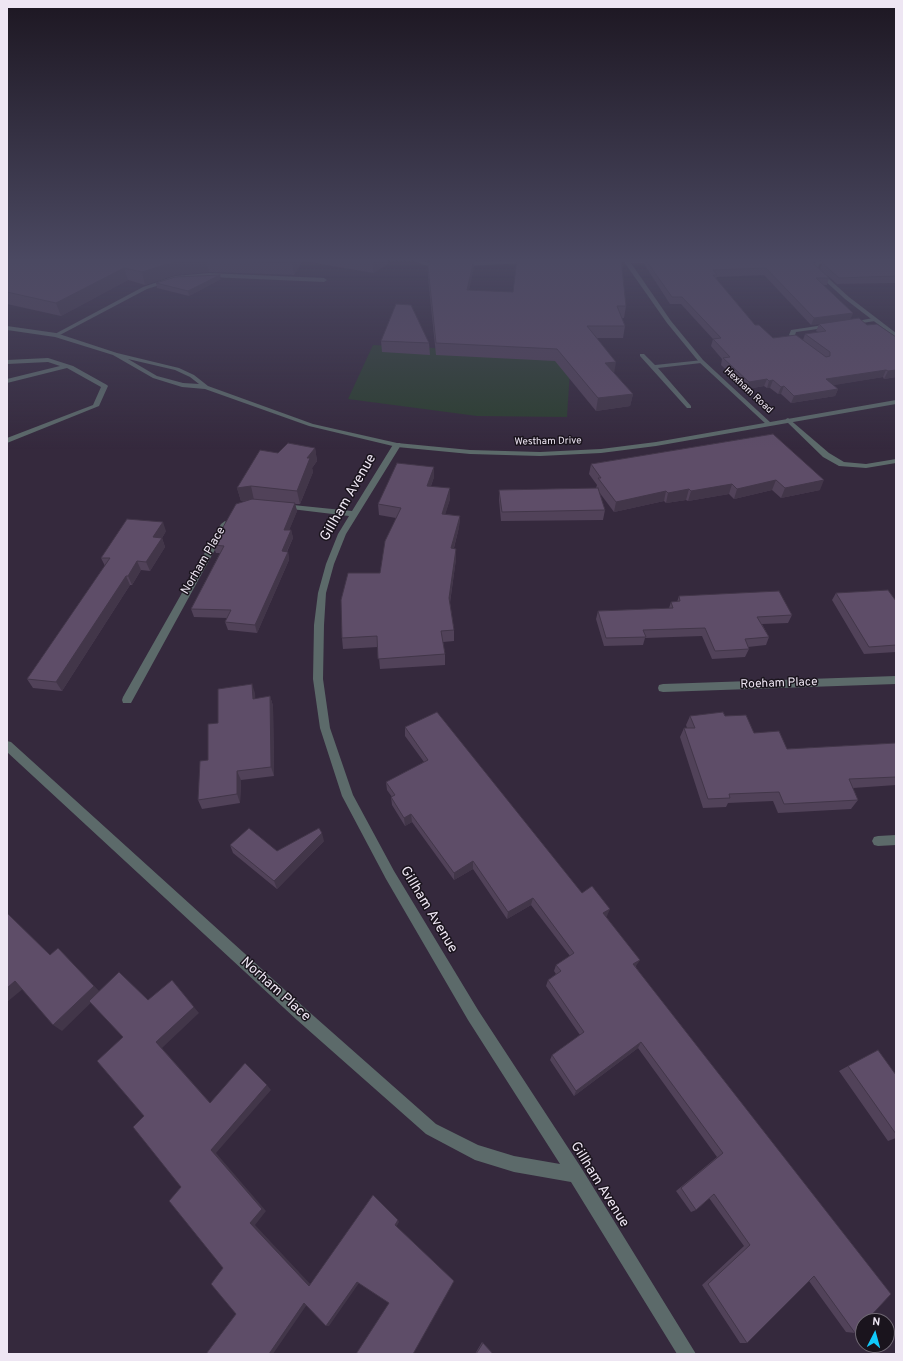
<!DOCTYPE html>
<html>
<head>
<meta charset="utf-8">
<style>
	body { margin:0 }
	#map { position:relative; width:903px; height:1361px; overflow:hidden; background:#35293d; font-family:Overpass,sans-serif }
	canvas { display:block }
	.frame { position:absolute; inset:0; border:8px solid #eee6f3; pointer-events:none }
	.north { position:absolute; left:855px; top:1313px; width:40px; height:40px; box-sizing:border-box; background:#1a141d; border:1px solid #6f6873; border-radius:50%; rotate:6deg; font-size:11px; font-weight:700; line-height:16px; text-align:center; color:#eee6f3 }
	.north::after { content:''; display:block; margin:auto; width:14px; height:18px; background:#11cafb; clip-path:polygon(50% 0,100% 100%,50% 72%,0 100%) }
</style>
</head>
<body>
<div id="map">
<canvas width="903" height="1361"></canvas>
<div class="frame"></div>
<div class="north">N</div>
</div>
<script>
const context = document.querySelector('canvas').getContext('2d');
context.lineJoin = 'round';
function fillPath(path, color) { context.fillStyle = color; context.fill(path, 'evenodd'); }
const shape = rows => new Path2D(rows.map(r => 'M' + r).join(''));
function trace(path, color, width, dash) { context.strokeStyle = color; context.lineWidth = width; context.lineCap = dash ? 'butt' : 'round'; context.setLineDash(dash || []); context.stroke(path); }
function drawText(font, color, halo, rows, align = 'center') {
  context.font = font + ' Overpass,sans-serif'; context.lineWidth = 3; context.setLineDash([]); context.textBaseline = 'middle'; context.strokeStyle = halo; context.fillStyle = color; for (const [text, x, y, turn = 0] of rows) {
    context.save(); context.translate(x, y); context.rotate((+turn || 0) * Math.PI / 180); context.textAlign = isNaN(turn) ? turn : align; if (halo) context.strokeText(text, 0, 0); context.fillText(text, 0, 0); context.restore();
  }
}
fillPath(shape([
	[373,345,571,355,567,417,477,416,348,399]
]), '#2b3e2f');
fillPath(shape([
	[209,273,324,278,327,280,324,282,209,277,176,280,147,289,58,336,53,335,143,287,175,276,209,273],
	[873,318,876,320,875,321,850,325,847,323,873,318],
	[830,324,833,326,832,327,796,332,795,335,803,343,803,345,799,345,789,335,791,330,830,324],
	[640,354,644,354,655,365,703,360,703,362,701,363,658,368,691,406,691,408,687,408,640,356,640,354],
	[788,418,829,453,844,462,866,464,896,459,896,463,866,468,839,466,823,457,786,421,786,419,788,418]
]), '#5c6a6a');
fillPath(shape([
	[410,259,417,259,425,262,445,264,442,266,424,265,410,259],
	[622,259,627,259,629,260,660,260,660,262,658,263,631,263,671,321,703,360,771,423,771,425,767,425,699,362,667,323,622,259],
	[834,259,837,259,837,261,819,264,818,269,849,297,896,333,896,338,845,299,813,270,812,266,815,262,834,259],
	[530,260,533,262,532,263,462,266,459,264,462,262,530,260],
	[48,358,73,366,107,385,108,386,99,406,7,443,7,438,93,405,101,387,67,368,7,383,7,379,60,366,48,362,7,364,7,360,48,358],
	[394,443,400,443,401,445,346,534,334,564,326,593,324,625,323,679,330,728,353,795,394,871,478,1010,582,1169,696,1354,677,1354,571,1182,514,1172,475,1160,426,1134,297,1020,7,752,7,741,11,742,307,1010,436,1124,478,1145,514,1156,560,1164,468,1020,386,879,342,796,320,728,313,679,314,625,318,593,326,564,338,534,349,516,283,508,279,506,283,504,352,511,394,443],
	[225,521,229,524,131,703,123,703,122,700,123,697,221,524,225,521],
	[896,676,896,684,663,692,659,691,658,688,659,685,663,684,896,676],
	[896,835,896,845,878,846,874,845,872,841,874,837,878,836,896,835]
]), '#5c6a6a');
fillPath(shape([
	[7,326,56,333,117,353,179,368,194,375,208,386,313,424,397,443,470,450,540,452,601,449,656,442,896,400,896,404,656,446,601,453,540,456,470,454,397,447,309,426,205,389,182,387,153,378,113,355,55,337,7,330,7,326],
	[128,359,175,370,190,377,199,384,183,383,157,376,128,359]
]), '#5c6a6a');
fillPath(shape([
	[7,259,388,259,388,264,373,273,303,261,294,275,209,272,175,275,145,285,128,280,61,316,7,304],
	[431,259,476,259,476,260,474,260,474,266,469,290,626,306,624,318,622,318,625,326,623,338,597,338,614,373,633,394,630,406,596,411,555,361,436,355,428,278,428,267],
	[645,259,821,259,814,264,815,265,820,269,822,263,896,259,896,283,837,284,827,275,829,278,827,285,823,285,853,313,850,319,896,337,896,377,884,379,883,377,833,385,838,389,835,396,791,403,781,394,778,394,770,388,767,388,764,386,747,389,721,365,722,359,711,346,713,339,681,304,670,304,644,264],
	[764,275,811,325,819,324,816,331,818,332,805,334,803,340,773,338,755,325,716,278,717,277],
	[221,279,189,296,157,288,156,283],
	[381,341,429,343,430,355,382,352],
	[773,434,820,490,781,498,772,490,734,499,729,494,688,501,686,500,666,503,664,501,614,512,599,492,605,510,603,520,501,521,499,500,499,490,596,488,597,485,589,474,591,464],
	[315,448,317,461,312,468,313,472,300,504,295,504,297,511,289,530,291,530,293,538,287,552,288,552,289,560,257,633,228,630,225,622,227,618,194,617,191,609,220,553,216,553,213,545,246,501,241,501,237,488,278,453],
	[434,477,431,486,450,499,445,514,460,516,459,527,454,548,456,559,450,603,454,630,454,641,443,642,445,654,445,665,380,669,378,647,343,649,342,638,380,573,396,518,379,515,378,504],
	[166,531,162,538,165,547,150,571,141,570,132,585,130,585,62,691,33,688,27,679,105,566,101,558],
	[836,593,896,601,896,652,864,654,832,600],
	[679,596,792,615,788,623,762,624,769,637,766,645,748,647,749,649,745,657,712,659,702,636,645,638,643,645,604,646,596,619,598,611,669,608,671,602,677,602],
	[255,693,255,699,270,696,273,706,274,776,241,780,240,803,202,809,198,800,208,760,218,723],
	[690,716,725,716,754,733,787,749,896,743,896,785,853,788,858,800,851,809,778,813,773,801,728,803,726,807,703,808,680,737,684,728,687,728,686,725],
	[405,727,582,893,607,916,606,916,636,966,636,967,855,1333,846,1332,809,1281,747,1343,740,1343,702,1285,744,1246,709,1198,696,1210,691,1212,676,1191,717,1157,638,1048,574,1096,550,1060,552,1055,580,1035,546,986,548,980,556,974,554,971,556,965,570,956,531,905,507,919,473,869,454,880,412,822,405,826,392,805,391,797,392,797,387,790,386,782,424,762,405,736],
	[324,841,277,889,233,853,230,845,277,851],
	[848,1066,896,1075,896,1138,888,1141,839,1071],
	[482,1342,493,1354,475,1354]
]), '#514259');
fillPath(shape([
	[295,259,302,259,303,261,294,275,292,263],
	[377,259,388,259,388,264,373,273,373,261],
	[474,259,474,266,466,302,467,290],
	[815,259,821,259,811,267,813,260],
	[206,260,209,272,175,275,145,285,142,272,171,263],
	[124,268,128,280,61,316,56,303],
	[220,275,221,279,189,296,188,291],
	[853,313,850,320,811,325,814,318],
	[616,362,614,374,605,363],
	[886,370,883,377,823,387,826,379],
	[896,370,896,377,884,379,888,371],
	[767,379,764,386,747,389,749,382],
	[773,380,770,388,767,388,769,381],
	[784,386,781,394,778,394,781,387],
	[838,389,835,396,791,403,794,396],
	[633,394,630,406,596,411,598,398],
	[315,448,317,461,312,468,313,472,300,504,297,491,307,458],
	[434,467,434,477,427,496,427,486],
	[776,480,772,490,734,499,737,489],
	[824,480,820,490,781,498,785,488],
	[732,484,729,494,688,501,691,491],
	[251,486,254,500,241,501,237,488],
	[450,488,450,499,442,525,442,514],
	[689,489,686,500,666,503,668,493],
	[666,491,664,501,614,512,616,502],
	[295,503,297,511,286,538,284,530],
	[460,516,459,527,451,559,451,548],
	[163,522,166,531,162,538,165,547,150,571,146,562,153,537],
	[291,530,293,538,283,559,282,551],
	[456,549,456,559,449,608,449,598],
	[288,552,289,560,257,633,255,625],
	[137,561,141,570,132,585,128,576],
	[126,576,130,585,62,691,56,682],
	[252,684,255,693,256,708,253,699],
	[270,696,273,706,274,776,271,767],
	[237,771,241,780,240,803,237,794],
	[411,814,412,822,405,826,404,818],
	[322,833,324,841,277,889,274,881],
	[473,861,473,869,454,880,454,873],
	[533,898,531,905,507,919,508,912],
	[610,909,607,916,601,920,603,913],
	[58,948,101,993,62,1031,53,1025],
	[640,960,636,966,630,970,633,964],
	[15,981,24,988,7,1002,7,988],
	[194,1007,199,1013,162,1048,215,1108,210,1103,156,1042],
	[641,1042,638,1048,574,1096,576,1091],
	[267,1085,271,1090,216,1153,266,1211,255,1225,313,1287,309,1286,250,1223,211,1150],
	[398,1220,399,1222,396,1227,395,1225],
	[357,1282,359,1283,329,1326,326,1326],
	[304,1303,308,1303,273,1354,269,1354]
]), '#423649');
const building = shape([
	[7,259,295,259,292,263,206,260,171,263,142,272,124,268,56,303,7,292,7,259],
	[356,259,377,259,373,261,356,259],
	[431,259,474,259,467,290,513,292,517,259,621,259,626,306,617,306,625,326,587,326,616,362,605,363,633,394,598,398,557,349,436,343,428,267,431,259],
	[645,259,815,259,813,260,815,265,829,278,816,278,853,313,814,318,766,268,713,270,717,275,713,275,755,325,759,325,773,338,796,335,826,357,830,356,830,352,805,334,826,331,819,324,859,318,867,325,877,324,896,337,896,370,888,371,886,370,826,379,838,389,794,396,784,386,781,387,773,380,769,381,767,379,749,382,723,358,730,357,713,339,721,338,682,297,672,297,645,259],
	[825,259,896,259,896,276,839,278,822,263,825,259],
	[220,275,188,291,156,283,175,277,220,275],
	[396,304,411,305,429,343,381,341,396,304],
	[773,434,824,480,785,488,776,480,737,489,732,484,691,491,689,489,668,493,666,491,616,502,598,478,601,478,591,464,773,434],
	[288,443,315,448,307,458,310,458,297,491,251,486,237,488,260,450,278,453,288,443],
	[397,463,434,467,427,486,450,488,442,514,460,516,451,548,456,549,449,598,454,630,441,631,445,654,378,659,377,636,342,638,341,600,348,573,380,573,385,541,401,508,378,504,397,463],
	[598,488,605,510,502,512,499,490,598,488],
	[252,499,295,503,284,530,291,530,282,551,288,552,255,625,225,622,231,610,191,609,224,546,213,545,236,504,252,499],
	[127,519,163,522,153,537,162,538,146,562,137,561,128,576,126,576,56,682,27,679,110,558,101,558,127,519],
	[888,590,896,601,896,645,869,647,836,593,888,590],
	[779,591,792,615,757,617,769,637,745,639,749,649,715,651,705,628,643,630,646,637,606,638,598,611,673,608,671,602,680,601,679,596,779,591],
	[252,684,253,699,270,696,271,767,237,771,237,794,198,800,200,761,208,760,208,724,218,723,218,689,252,684],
	[437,712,582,893,592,886,610,909,603,913,640,960,633,964,891,1294,866,1321,863,1321,863,1324,855,1333,814,1276,747,1343,708,1284,750,1245,714,1194,696,1210,681,1188,723,1153,641,1042,576,1091,552,1055,584,1032,548,980,561,971,556,965,574,953,533,898,508,912,473,861,454,873,411,814,404,818,391,797,395,795,386,782,428,760,405,727,437,712],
	[723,712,725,716,746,715,754,733,779,731,787,749,896,743,896,777,849,779,858,800,784,804,779,792,729,794,730,798,708,799,684,728,695,728,690,716,723,712],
	[249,828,277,851,319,828,322,833,274,881,230,845,249,828],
	[7,913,50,955,58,948,94,986,53,1025,15,981,7,988,7,913],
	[119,972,148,1000,172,980,194,1007,156,1042,210,1103,245,1063,267,1085,211,1150,262,1209,250,1223,309,1286,373,1195,398,1220,395,1225,454,1281,413,1354,356,1354,389,1303,357,1282,326,1326,304,1303,269,1354,206,1354,236,1314,211,1284,223,1268,169,1201,181,1187,133,1127,144,1116,97,1061,123,1037,89,1001,119,972],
	[878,1050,896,1075,896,1134,848,1066,878,1050],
	[483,1343,493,1354,476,1354,483,1343]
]);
fillPath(building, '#5e4d68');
trace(building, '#423649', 1);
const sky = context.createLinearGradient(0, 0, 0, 449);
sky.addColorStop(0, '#1d1722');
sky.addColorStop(0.58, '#4b4962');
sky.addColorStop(1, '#4b496200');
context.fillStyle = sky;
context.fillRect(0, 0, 903, 449);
drawText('10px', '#eee6f3', '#1a141d', [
	["Hexham Road",748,391,43],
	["Westham Drive",548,442,-1]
]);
drawText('12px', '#eee6f3', '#1a141d', [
	["Norham Place",204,561,-60],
	["Roeham Place",779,684,-2]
]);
drawText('14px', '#eee6f3', '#1a141d', [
	["Gillham Avenue",349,498,-60],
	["Gillham Avenue",428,910,59],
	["Norham Place",275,990,42],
	["Gillham Avenue",599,1185,58]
]);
</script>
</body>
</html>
